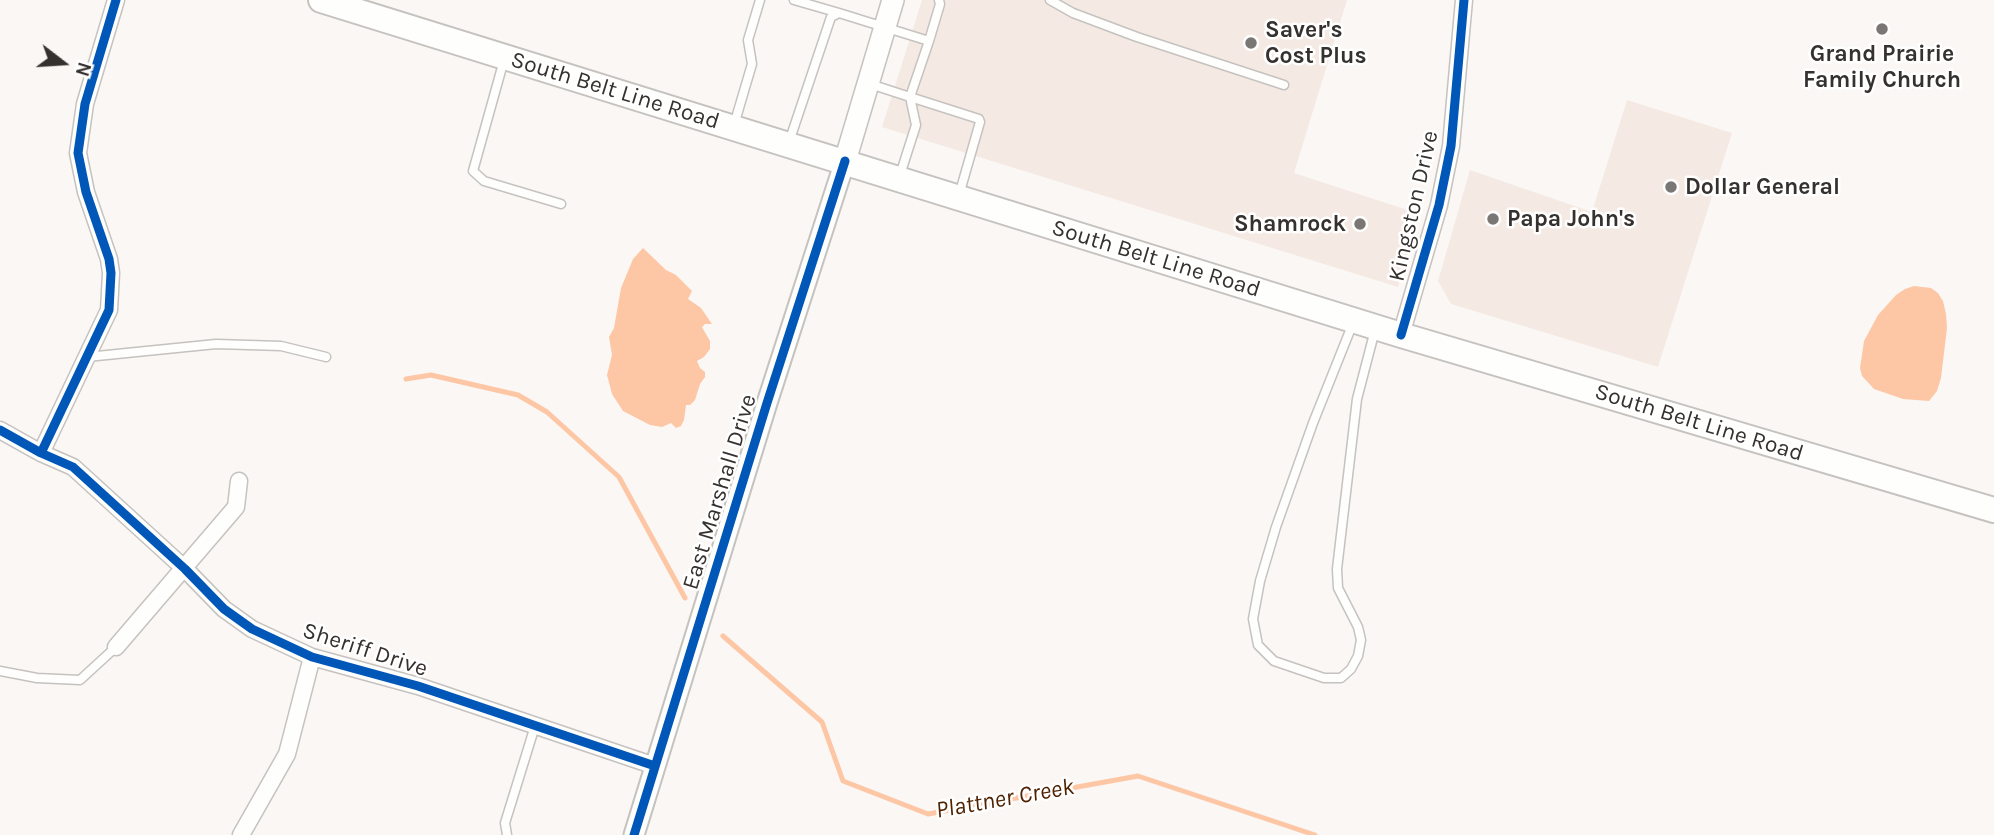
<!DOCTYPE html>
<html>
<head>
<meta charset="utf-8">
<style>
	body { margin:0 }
	#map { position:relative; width:1994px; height:835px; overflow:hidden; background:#fbf7f4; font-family:Karla,sans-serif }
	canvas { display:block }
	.north { position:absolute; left:28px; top:28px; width:70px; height:70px; -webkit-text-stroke:5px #fff; paint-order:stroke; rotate:107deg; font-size:19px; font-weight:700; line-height:28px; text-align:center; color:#35312f }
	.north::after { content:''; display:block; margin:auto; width:24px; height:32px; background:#35312f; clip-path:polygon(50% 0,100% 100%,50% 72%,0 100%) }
</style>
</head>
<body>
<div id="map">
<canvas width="1994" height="835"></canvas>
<div class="north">N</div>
</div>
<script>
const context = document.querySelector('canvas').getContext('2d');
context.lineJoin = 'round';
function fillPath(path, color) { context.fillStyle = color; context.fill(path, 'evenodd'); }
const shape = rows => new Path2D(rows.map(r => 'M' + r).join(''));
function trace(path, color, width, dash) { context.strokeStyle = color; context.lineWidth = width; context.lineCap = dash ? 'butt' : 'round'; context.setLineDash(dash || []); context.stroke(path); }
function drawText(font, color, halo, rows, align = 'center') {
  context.font = font + ' Karla,sans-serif'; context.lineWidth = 5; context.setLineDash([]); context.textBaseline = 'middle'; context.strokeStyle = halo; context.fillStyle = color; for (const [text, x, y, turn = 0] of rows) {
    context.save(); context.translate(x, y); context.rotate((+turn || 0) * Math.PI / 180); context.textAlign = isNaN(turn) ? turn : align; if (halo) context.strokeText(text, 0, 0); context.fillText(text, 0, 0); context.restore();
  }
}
fillPath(shape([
	[922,0,1347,0,1294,173,1420,214,1398,287,882,127],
	[1627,100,1732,133,1658,367,1451,304,1438,281,1470,170,1592,212]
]), '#f5eae3');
fillPath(shape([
	[643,248,666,270,676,275,692,291,688,299,701,308,712,324,705,324,702,327,710,341,710,349,704,357,697,361,700,368,705,372,705,377,700,384,695,400,690,405,686,405,684,420,681,426,676,428,671,423,662,427,650,425,623,411,612,394,607,375,612,355,609,337,614,328,621,288,633,259],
	[1914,286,1931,288,1938,293,1943,301,1946,314,1947,328,1941,378,1937,391,1929,401,1903,399,1874,389,1862,376,1860,368,1864,341,1878,315,1896,295,1905,289]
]), '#fdc7a6');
trace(shape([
	[406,379,431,375,518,395,547,412,619,477,685,598],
	[723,636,822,722,843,781,928,814,1138,776,1315,835]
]), '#fdc7a6', 5);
const service = shape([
	[794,0,839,13],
	[1050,0,1073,13,1137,37,1284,85],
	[504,60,473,171,484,181,561,204],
	[870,84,910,97,929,41],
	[910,97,979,119,980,122,959,195],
	[734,125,752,64,748,40,760,0],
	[789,142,831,17,839,13,929,41,940,4,939,0],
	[900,175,916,125,910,97],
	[1353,323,1313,423,1276,527,1260,581,1253,619,1258,645,1274,661,1324,678,1341,678,1351,669,1358,656,1361,640,1358,627,1338,588,1337,569,1357,399,1375,330],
	[87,357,216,344,281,346,326,357],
	[0,671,37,678,80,680,116,647],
	[507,835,505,823,535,726]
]);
const minor = shape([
	[1401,335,1439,205,1451,146,1464,0],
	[0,430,41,453,73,467,185,569,224,609,252,629,312,657,418,686,655,766],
	[41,453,109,310,111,273,109,259,86,192,78,153,85,104,116,0],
	[116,647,236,507,239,481],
	[241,835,287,754,312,657]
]);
const tertiary = shape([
	[634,835,767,403,845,161]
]);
const secondary = shape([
	[845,161,893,0]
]);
const primary = shape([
	[321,0,1401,335,1994,510]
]);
trace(service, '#c5c2bf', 11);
trace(minor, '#c5c2bf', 19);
trace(tertiary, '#c5c2bf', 23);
trace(secondary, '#c5c2bf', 24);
trace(primary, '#c5c2bf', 28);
trace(service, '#fefefd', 8);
trace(minor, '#fefefd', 16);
trace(tertiary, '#fefefd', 19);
trace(secondary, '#fefefd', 21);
trace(primary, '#fefefd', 24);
trace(shape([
	[1401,335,1439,205,1451,146,1464,0],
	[0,430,41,453,73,467,185,569,224,609,252,629,312,657,418,686,655,766],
	[41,453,109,310,111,273,109,259,86,192,78,153,85,104,116,0],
	[634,835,767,403,845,161]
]), '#0057b8', 9);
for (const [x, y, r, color] of [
	[1882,29,7,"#7a7674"],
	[1251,43,7,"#7a7674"],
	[1671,187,7,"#7a7674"],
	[1493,219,7,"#7a7674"],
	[1360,224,7,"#7a7674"]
]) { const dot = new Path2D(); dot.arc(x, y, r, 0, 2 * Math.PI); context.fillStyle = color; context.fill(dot); trace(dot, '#fff', 2.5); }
drawText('bold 23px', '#35312f', '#fff', [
	["Saver's",1265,30],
	["Cost Plus",1265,56],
	["Grand Prairie",1882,54,"center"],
	["Family Church",1882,80,"center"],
	["Dollar General",1685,187],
	["Papa John's",1507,219],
	["Shamrock",1346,224,"right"]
], 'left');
drawText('23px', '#35312f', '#fff', [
	["South Belt Line Road",615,91,17],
	["Kingston Drive",1414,206,-77],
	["South Belt Line Road",1156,259,17],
	["South Belt Line Road",1699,423,17],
	["East Marshall Drive",720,492,-73],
	["Sheriff Drive",365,650,18]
]);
drawText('italic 24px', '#502200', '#fff', [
	["Plattner Creek",1005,799,-10]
]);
</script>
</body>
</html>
